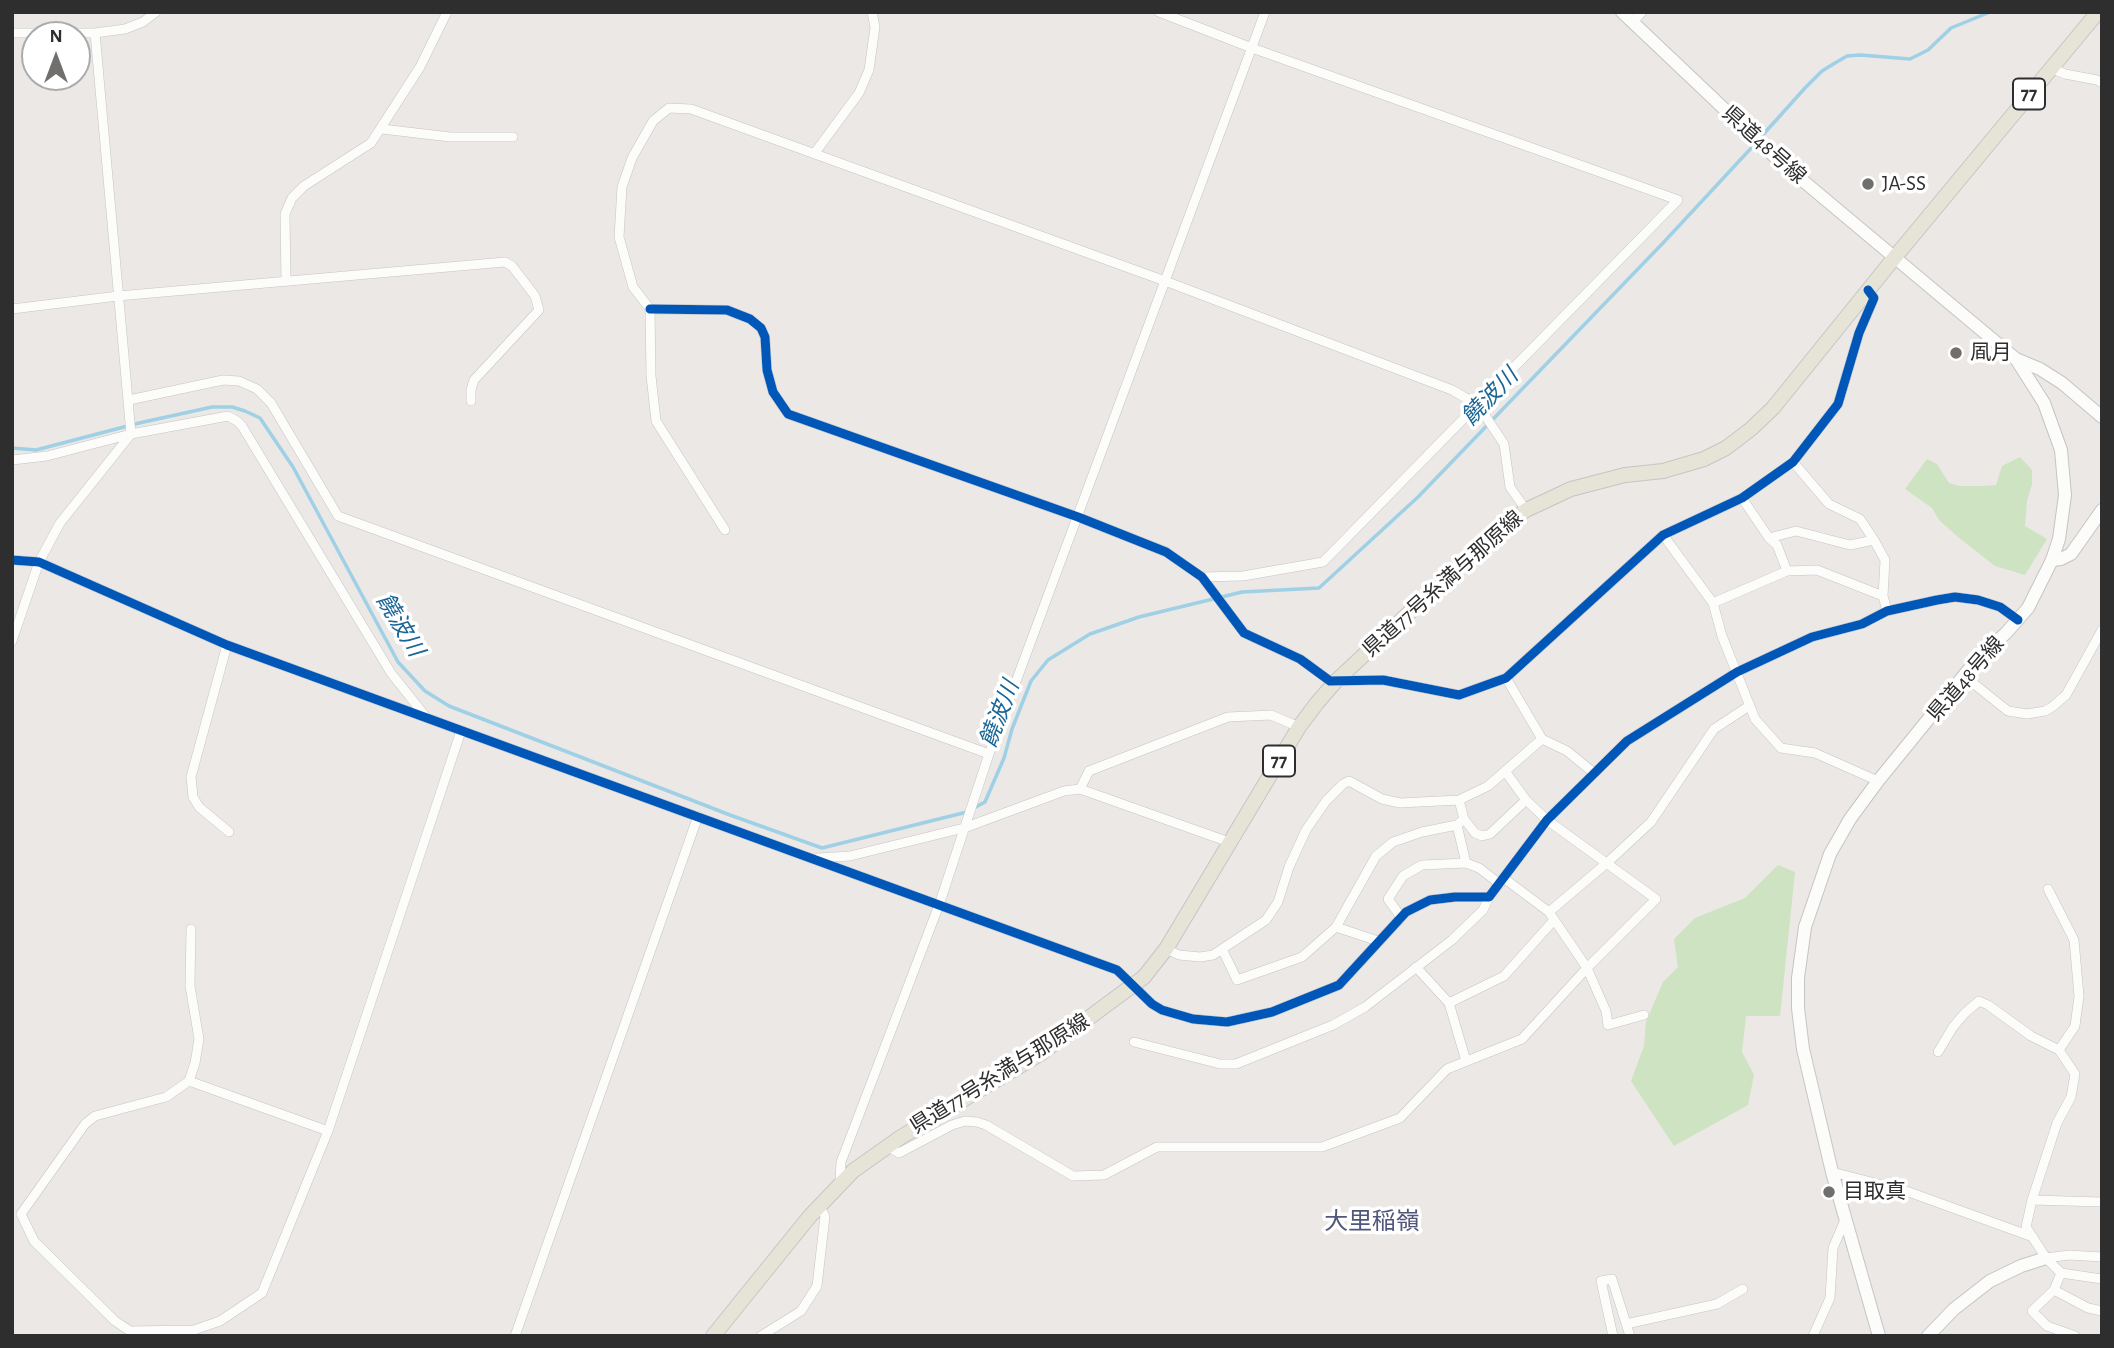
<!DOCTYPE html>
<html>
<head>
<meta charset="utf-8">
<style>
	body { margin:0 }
	#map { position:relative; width:2114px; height:1348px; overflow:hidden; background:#ebe8e5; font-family:"Alegreya Sans",sans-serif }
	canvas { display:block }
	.frame { position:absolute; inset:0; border:14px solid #2e2e2e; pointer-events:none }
	.north { position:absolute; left:21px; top:21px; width:70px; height:70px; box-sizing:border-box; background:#fff; border:2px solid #ababab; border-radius:50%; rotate:0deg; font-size:19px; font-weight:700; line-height:28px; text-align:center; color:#2e2e2e }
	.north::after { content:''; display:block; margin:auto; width:24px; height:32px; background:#706f6e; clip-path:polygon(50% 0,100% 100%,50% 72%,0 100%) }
</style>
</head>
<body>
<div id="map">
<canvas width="2114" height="1348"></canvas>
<div class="frame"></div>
<div class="north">N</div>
</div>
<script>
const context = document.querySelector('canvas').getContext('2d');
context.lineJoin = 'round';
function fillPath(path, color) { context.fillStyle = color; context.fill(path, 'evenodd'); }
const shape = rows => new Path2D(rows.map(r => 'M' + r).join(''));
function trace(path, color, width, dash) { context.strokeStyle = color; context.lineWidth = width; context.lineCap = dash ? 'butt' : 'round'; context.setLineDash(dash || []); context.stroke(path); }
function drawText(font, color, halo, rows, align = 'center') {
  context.font = font + ' "Alegreya Sans","Noto Sans JP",sans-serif'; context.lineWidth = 7; context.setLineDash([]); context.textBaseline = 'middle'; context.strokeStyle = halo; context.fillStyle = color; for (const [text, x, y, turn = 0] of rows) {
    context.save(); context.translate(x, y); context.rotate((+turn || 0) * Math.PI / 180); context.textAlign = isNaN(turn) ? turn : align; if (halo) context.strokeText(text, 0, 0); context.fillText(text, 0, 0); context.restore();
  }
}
fillPath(shape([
	[2020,457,2032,470,2032,484,2027,501,2025,526,2047,539,2025,575,1995,566,1958,537,1939,520,1932,508,1905,489,1927,459,1937,464,1949,483,1960,486,1982,486,1996,485,2002,466],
	[1778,865,1795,872,1780,1016,1746,1016,1742,1052,1754,1075,1748,1105,1674,1146,1631,1081,1644,1046,1646,1022,1663,982,1678,967,1674,939,1695,918,1745,898]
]), '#cde3c1');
trace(shape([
	[1760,138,1805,88,1822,71,1835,63,1847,56,1860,55,1910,59,1928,50,1951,28,1990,12],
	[12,448,36,450,139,423,212,407,232,407,245,411,260,418,293,467,398,662,425,691,449,706,730,815,822,848,967,812],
	[974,808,985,802,1004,758,1012,729,1031,681,1048,660,1090,634,1139,617,1242,592,1319,588,1418,497,1663,243,1755,144]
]), '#9fd0e6', 3.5);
const minor = shape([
	[1159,12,1252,48,1678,200,1323,562,1243,576,1202,577],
	[1633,22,1642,12],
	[12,33,95,33,125,29,143,22,156,12],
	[2051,68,2065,74,2097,80,2102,83],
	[382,129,450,137,513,137],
	[814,154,859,93,869,70,875,27,872,12],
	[286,281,285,214,292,198,304,186,371,143,420,67,447,12],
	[12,309,118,296,505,262,512,266,535,296,539,310,474,380,471,390,471,401],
	[650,309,727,310,750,319,761,328,765,337,767,370,773,392,788,414,1078,517,1166,552,1202,577,1244,633,1300,659,1330,681,1383,680,1459,695,1506,678,1663,535,1742,498,1793,462,1838,404,1859,333,1874,298,1868,290],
	[129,400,223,380,239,381,257,389,271,403,338,516,989,754],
	[12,460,47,456,131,434,228,416,237,421,242,426,391,673,426,717],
	[1793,462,1829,504,1860,519,1874,540,1885,560,1883,596,1887,611],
	[1742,498,1769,538,1777,545,1787,571],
	[725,530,656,421,651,376,650,309,633,287,619,237,622,187,632,158,653,121,669,108,691,109,1165,281,1452,390,1478,405,1504,444,1510,487,1526,510],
	[1663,535,1713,603,1722,636,1755,719,1781,748,1815,753,1878,781],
	[1769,538,1796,531,1850,545,1874,540],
	[12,560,39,562,227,645,1117,970,1152,1004,1162,1010,1193,1019,1227,1022,1272,1012,1339,985,1406,912,1430,900,1455,897,1489,897,1547,820,1627,741,1737,672,1812,637,1862,624,1887,611,1937,600,1955,597,1978,600,2000,607,2018,620],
	[1713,603,1787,571,1817,570,1883,596],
	[12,641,39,562,60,523,131,434,95,33],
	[227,645,191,777,193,797,199,807,229,832],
	[1964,676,2008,711,2027,714,2045,711,2052,707,2066,695,2102,630],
	[1506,678,1542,739,1567,751,1594,773],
	[1505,771,1526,800,1547,820,1656,899,1587,968,1606,1011,1608,1025,1644,1015],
	[1080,789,1089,771,1228,717,1271,715,1299,727],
	[1459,800,1464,819,1457,825,1466,863],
	[1464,819,1475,833,1482,836,1490,834,1526,800],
	[818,858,850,856,964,828,1064,791,1080,789,1229,842],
	[2048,889,2074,940,2079,996,2075,1026,2059,1050,2075,1074,2071,1097,2057,1123,2032,1200,2026,1227,2046,1258,2061,1273,2102,1279],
	[1549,912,1608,862,1651,822,1714,729,1749,706],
	[1401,917,1388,899,1403,876,1422,865,1466,863,1479,868,1500,884],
	[1336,927,1376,856,1393,842,1422,832,1457,825],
	[191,929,190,986,199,1039,195,1063,189,1081,166,1097,95,1116,85,1124,21,1214,34,1241,115,1321,130,1331,194,1330,220,1321,262,1293,328,1131,461,731],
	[1166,949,1179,955,1200,957,1213,955,1266,920,1278,902,1289,867,1306,830,1326,801,1343,784,1349,781,1382,799,1400,803,1459,800,1488,786,1542,739],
	[1222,949,1237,980,1302,957,1336,927,1378,941],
	[1416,967,1449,1003,1466,1061],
	[1449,1003,1504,976,1554,920],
	[1134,1042,1220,1064,1236,1064,1333,1025,1365,1007,1452,940,1483,910,1489,897],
	[1938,1052,1953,1027,1965,1013,1979,1001,1988,1005,2031,1036,2059,1050],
	[189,1081,328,1131],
	[887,1146,899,1153,952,1125,965,1121,977,1122,986,1125,1073,1176,1104,1175,1157,1147,1322,1147,1400,1118,1447,1069,1522,1039,1587,968,1549,912,1505,879],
	[1832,1172,1906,1191,2033,1237],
	[840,1182,841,1162,939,905,989,754,1265,12],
	[2032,1200,2102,1202],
	[2046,1258,2069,1255,2102,1257],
	[2061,1273,2054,1290,2088,1308,2102,1311],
	[2054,1290,2032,1311,2047,1326,2075,1336],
	[1626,1324,1717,1304,1743,1289],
	[515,1336,698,816],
	[761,1336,801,1311,817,1286,825,1216,819,1206],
	[1613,1336,1601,1281,1612,1279,1630,1336],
	[1813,1336,1830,1298,1833,1248,1845,1220]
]);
const tertiary = shape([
	[2016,359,2040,369,2062,383,2102,417],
	[2052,560,2061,559,2071,554,2102,510],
	[1928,1336,1954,1309,1990,1281,2021,1266,2046,1258]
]);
const secondary = shape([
	[1622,12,1777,159,2016,359,2044,403,2061,450,2065,495,2059,539,2052,560,2028,608,2006,633,1979,657,1878,781,1850,819,1830,854,1805,927,1798,978,1798,1008,1803,1049,1832,1172,1879,1336]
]);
const primary = shape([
	[713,1336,810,1216,853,1171,901,1137,1040,1054,1144,977,1166,949,1299,727,1317,703,1336,681,1486,541,1526,510,1571,489,1625,475,1663,471,1704,459,1726,448,1751,429,1773,408,1895,257,2098,12]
]);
trace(minor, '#c6c4c4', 10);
trace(tertiary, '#c6c4c4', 14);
trace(secondary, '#c6c4c4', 14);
trace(primary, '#c6c5c4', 16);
trace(minor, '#fcfcfb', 9);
trace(tertiary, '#fcfcfb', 12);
trace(secondary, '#fcfcfb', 12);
trace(primary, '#e6e3d7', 14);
trace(shape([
	[650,309,727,310,750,319,761,328,765,337,767,370,773,392,788,414,1078,517,1166,552,1202,577,1244,633,1300,659,1330,681,1383,680,1459,695,1506,678,1663,535,1742,498,1793,462,1838,404,1859,333,1874,298,1868,290],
	[12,560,39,562,227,645,1117,970,1152,1004,1162,1010,1193,1019,1227,1022,1272,1012,1339,985,1406,912,1430,900,1455,897,1489,897,1547,820,1627,741,1737,672,1812,637,1862,624,1887,611,1937,600,1955,597,1978,600,2000,607,2018,620]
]), '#0057b8', 9);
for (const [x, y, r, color] of [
	[1868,184,7,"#706f6e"],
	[1956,353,7,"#706f6e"],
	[1829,1192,7,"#706f6e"]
]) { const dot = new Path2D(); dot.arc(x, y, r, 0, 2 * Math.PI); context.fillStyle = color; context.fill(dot); trace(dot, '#fff', 2.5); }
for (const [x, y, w] of [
	[2029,94,32],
	[1279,761,32]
]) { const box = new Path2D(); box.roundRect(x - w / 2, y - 15.5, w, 31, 5); context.fillStyle = '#fff'; context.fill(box); trace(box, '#2e2e2e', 2); }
drawText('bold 19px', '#2e2e2e', null, [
	["77",2029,94],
	["77",1279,761]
]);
drawText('21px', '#2e2e2e', '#fff', [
	["県道48号線",1764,145,42],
	["県道77号糸満与那原線",1443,584,-42],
	["県道48号線",1966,679,-49],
	["県道77号糸満与那原線",1000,1074,-32]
]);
drawText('21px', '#2e2e2e', '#fff', [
	["JA-SS",1882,184],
	["凮月",1970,353],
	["目取真",1843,1192]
], 'left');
drawText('italic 23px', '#1a6596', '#fff', [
	["饒波川",1490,397,-46],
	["饒波川",400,625,59],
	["饒波川",1000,714,-69]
]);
drawText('24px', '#51567b', '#fff', [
	["大里稲嶺",1372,1222]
]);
</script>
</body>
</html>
